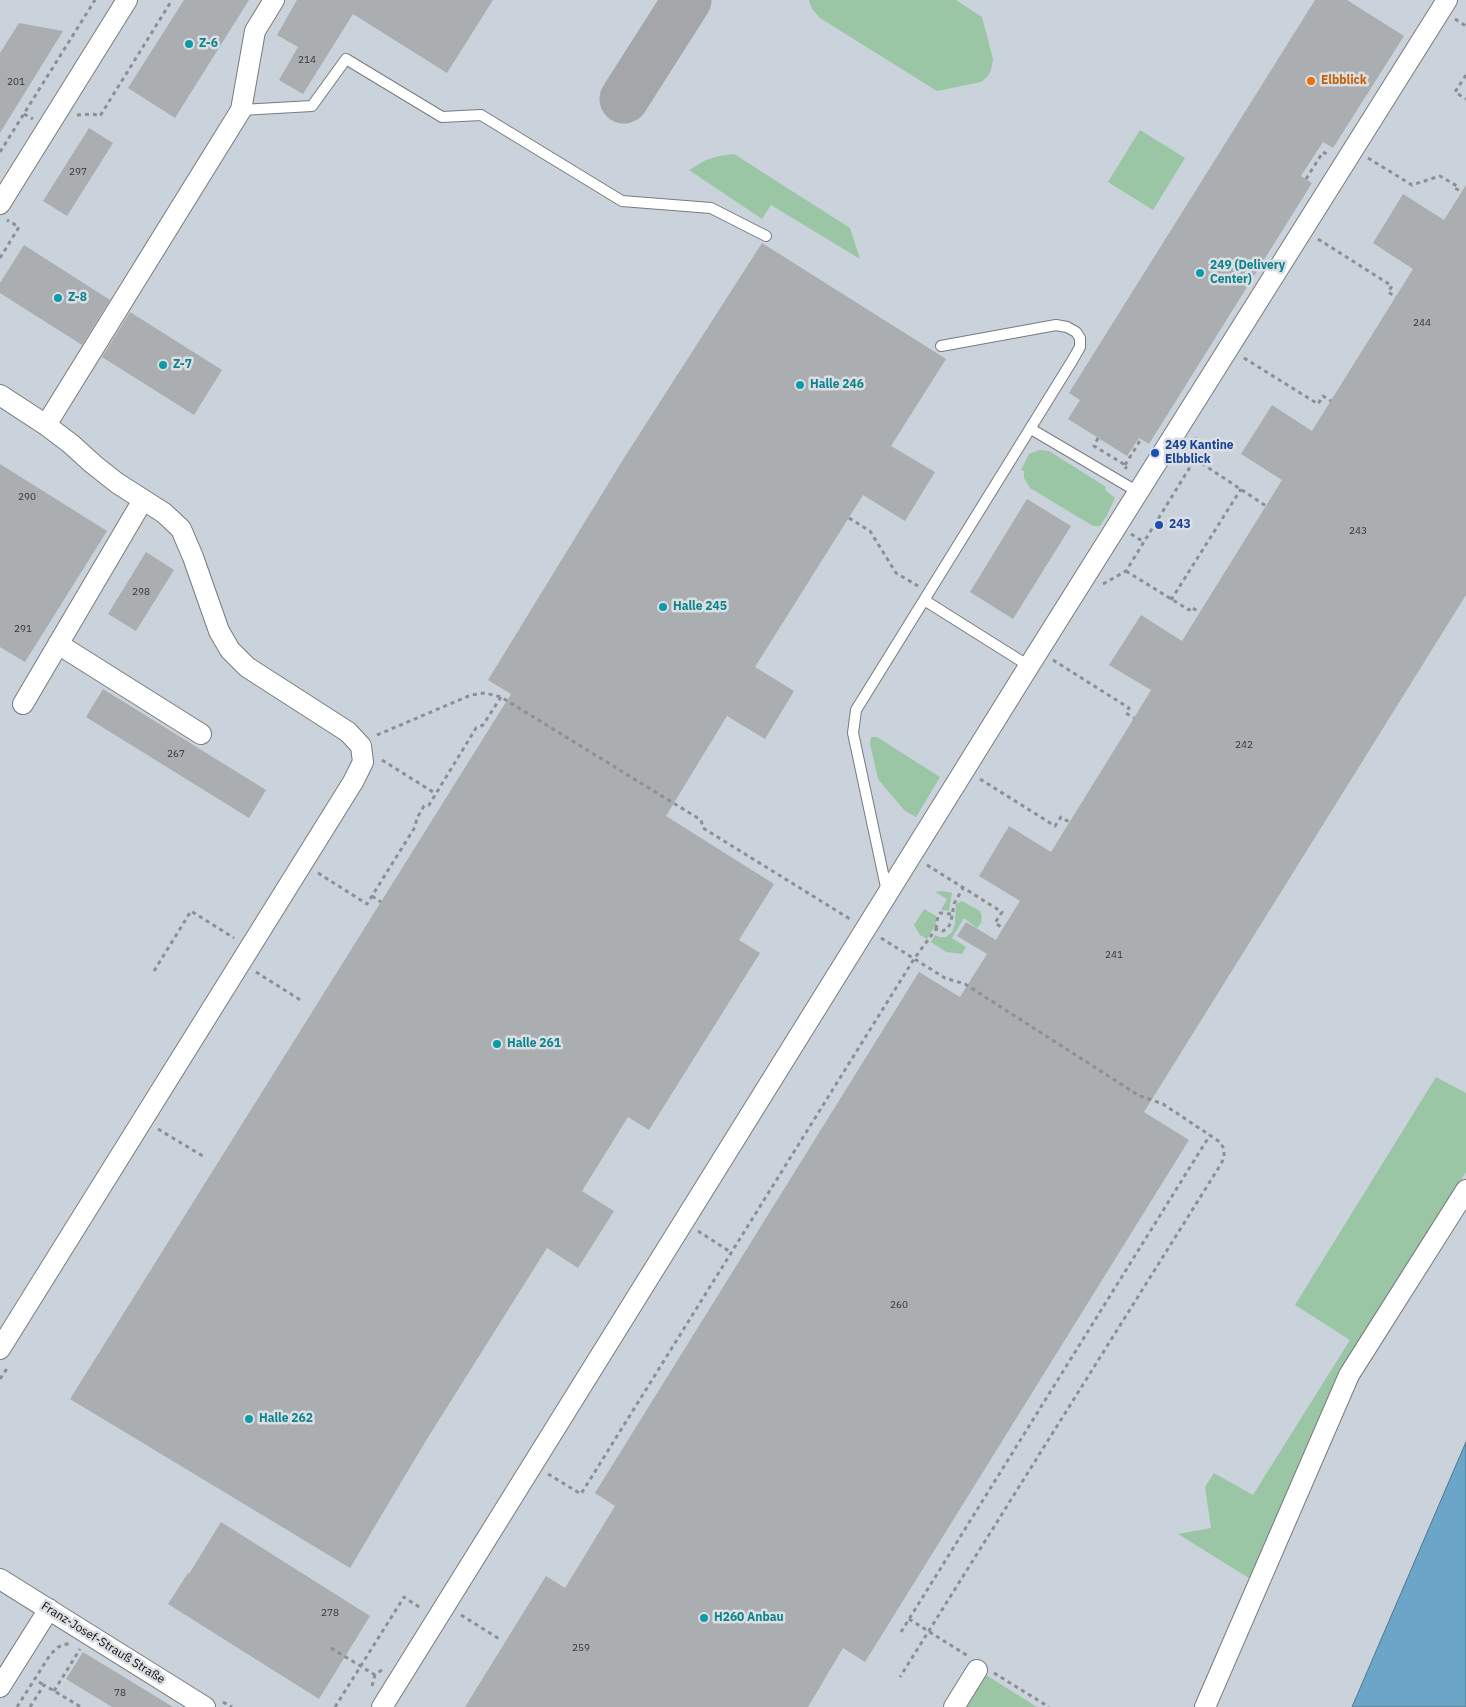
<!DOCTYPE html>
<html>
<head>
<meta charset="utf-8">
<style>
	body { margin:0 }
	canvas { display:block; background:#dcdfe2 }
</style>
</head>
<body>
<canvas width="1466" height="1707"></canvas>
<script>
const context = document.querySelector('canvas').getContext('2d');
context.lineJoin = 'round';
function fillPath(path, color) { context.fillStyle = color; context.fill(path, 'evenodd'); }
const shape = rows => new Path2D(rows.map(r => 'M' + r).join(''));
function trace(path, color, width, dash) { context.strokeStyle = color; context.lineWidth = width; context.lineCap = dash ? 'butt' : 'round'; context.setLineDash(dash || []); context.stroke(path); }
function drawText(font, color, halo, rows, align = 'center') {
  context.font = font + ' "IBM Plex Sans",sans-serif'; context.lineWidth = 5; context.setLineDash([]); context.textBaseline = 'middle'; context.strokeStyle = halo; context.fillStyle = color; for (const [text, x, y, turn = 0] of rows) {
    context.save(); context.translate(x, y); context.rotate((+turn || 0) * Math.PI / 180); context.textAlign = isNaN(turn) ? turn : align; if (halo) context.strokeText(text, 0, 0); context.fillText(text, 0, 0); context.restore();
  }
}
fillPath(shape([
	[0,0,1466,0,1466,1442,1352,1707,0,1707]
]), '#cad2db');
fillPath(shape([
	[809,0,956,0,982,17,993,59,991,70,988,76,981,82,937,91,820,18,812,9],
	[1140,130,1185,158,1153,210,1108,182],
	[734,154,850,228,860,259,771,205,762,219,689,170,706,160,719,156],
	[1039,450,1049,451,1106,487,1105,490,1115,498,1107,515,1100,526,1093,526,1030,488,1024,478,1024,471,1021,470,1029,454],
	[871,737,877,737,940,777,916,817,905,811,878,779,870,744],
	[942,891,952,893,949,911,941,910,947,899,935,892],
	[962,901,980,911,982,917,981,923,977,928,964,918,952,938,966,947,962,954,946,952,931,942,935,935,939,937,946,937,952,932,955,923,956,904],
	[924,909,936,916,936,924,927,939,920,935,914,925],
	[1436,1077,1466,1093,1466,1172,1343,1370,1252,1580,1178,1534,1211,1528,1205,1487,1214,1473,1253,1495,1350,1340,1295,1305],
	[986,1675,1037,1707,966,1707]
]), '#9ac6a6');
const water = shape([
	[1466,1442,1466,1707,1352,1707,1466,1442]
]);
fillPath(water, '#6ba5c7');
trace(water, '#4e778f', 1);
trace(shape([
	[624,99,687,0]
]), '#a4a6a9', 49);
fillPath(shape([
	[184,0,249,0,175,118,128,88],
	[297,0,493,0,447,73,353,14,303,94,279,80,298,47,277,35],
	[1315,0,1347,0,1404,36,1333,148,1323,142,1301,176,1312,183,1149,444,1139,438,1127,456,1068,419,1080,400,1069,393],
	[19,23,63,31,0,133,0,53],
	[89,128,113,143,67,216,43,201],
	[1466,185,1466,595,1144,1112,1189,1140,865,1662,843,1648,808,1707,465,1707,546,1576,565,1588,615,1506,595,1493,919,972,960,997,987,954,957,936,966,922,996,940,1003,928,1020,901,979,876,1009,826,1051,852,1134,718,1151,690,1109,665,1141,615,1182,641,1282,480,1241,454,1272,405,1312,431,1413,269,1373,243,1403,194,1444,220],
	[762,243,946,359,891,446,935,472,905,521,863,495,755,667,794,691,765,739,727,716,666,816,774,884,739,940,760,953,649,1130,628,1117,582,1191,614,1211,578,1268,547,1248,427,1439,350,1568,70,1399,511,694,488,680,624,458],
	[24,245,110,300,82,345,0,293,0,283],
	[130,312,222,370,194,415,102,357],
	[0,464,107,531,25,662,0,647],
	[1027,499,1071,526,1013,619,970,592],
	[146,552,174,570,136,631,108,614],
	[103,689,266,790,249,818,86,717],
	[221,1522,370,1616,319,1699,168,1604,188,1573,189,1574],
	[83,1652,173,1707,112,1707,66,1679]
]), '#abaeb1');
const service = shape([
	[241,110,312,106,346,59,442,117,481,115,622,201,711,208,766,236],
	[1031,429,1138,492],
	[924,600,1029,666],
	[887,892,853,733,856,710,1072,361,1080,347,1080,338,1076,332,1067,327,1056,325,941,346]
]);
const minor = shape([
	[0,204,127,0],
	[0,395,46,425,71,444,93,464,117,483,164,513,181,529,193,557,219,631,230,650,247,667,348,732,361,746,363,762,353,782,0,1349],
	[46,425,241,110,255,31,274,0],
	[58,644,201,734],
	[23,704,143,500],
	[0,1579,205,1707],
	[0,1687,49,1609],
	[382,1707,1029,666,1447,0],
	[954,1707,977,1670],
	[1205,1707,1349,1375,1466,1190]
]);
trace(service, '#797b7e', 12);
trace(minor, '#797b7e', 22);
trace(shape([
	[1455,19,1466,26],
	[1466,75,1455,92,1466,99],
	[24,114,33,119],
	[77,115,93,114,100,116,172,0],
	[0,152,95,0],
	[1368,158,1412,185,1440,176,1457,186,1455,188,1462,192],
	[1306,179,1323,152,1330,156],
	[1318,239,1392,286,1388,292,1396,297],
	[0,258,19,227,7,220],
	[1244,358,1318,404,1323,396,1331,401],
	[1098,438,1094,446,1127,466,1125,469],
	[1195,459,1266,506],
	[1125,465,1141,439],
	[849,518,870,531,896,573,918,586],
	[1131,534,1144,542],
	[1126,571,1189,610,1191,607,1199,612],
	[1103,584,1126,571,1195,459,1196,436],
	[1171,600,1241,489],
	[1053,660,1129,708,1126,713,1134,718],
	[377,735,471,695,485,693,501,697,701,820,703,828,850,919],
	[382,760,433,792],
	[980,779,1055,826,1061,817,1069,822],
	[927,865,1002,912,995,923,1003,928],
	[318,873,367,904,415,827,417,818,424,806,429,805,476,728,483,725,501,697],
	[372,896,381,902],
	[936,929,938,915,940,913,951,914],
	[881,938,945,978,965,984,1138,1095,1163,1104,1220,1142,1224,1149,1224,1157,1221,1164,900,1677],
	[154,971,191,911,234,938],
	[256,972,302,1001],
	[158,1129,206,1158],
	[698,1231,732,1253],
	[0,1379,8,1367],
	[548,1474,581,1494,914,959,936,929,943,931,948,928,951,922,954,904,963,888],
	[461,1615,501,1640],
	[909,1619,968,1656],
	[901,1632,1210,1135],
	[331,1648,375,1675],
	[994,1673,1049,1707],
	[39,1682,44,1685],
	[372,1686,375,1675,383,1669],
	[54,1691,80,1649],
	[223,1702,232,1707],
	[17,1707,50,1655,58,1647,70,1643],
	[30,1707,44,1685,81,1707],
	[335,1707,404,1597,422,1609]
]), '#8d8f92', 3, [4, 4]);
trace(service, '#fff', 10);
trace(minor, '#fff', 20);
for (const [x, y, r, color] of [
	[189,44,5,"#0f9aa8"],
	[1311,81,5,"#e8710a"],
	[1200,273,5,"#0f9aa8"],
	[58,298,5,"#0f9aa8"],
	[163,365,5,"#0f9aa8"],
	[800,385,5,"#0f9aa8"],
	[1155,453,5,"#1a4fb4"],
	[1159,525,5,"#1a4fb4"],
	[663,607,5,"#0f9aa8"],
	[497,1044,5,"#0f9aa8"],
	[249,1419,5,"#0f9aa8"],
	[704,1618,5,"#0f9aa8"]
]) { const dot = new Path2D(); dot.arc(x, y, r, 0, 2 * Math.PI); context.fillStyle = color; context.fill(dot); trace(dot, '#dcdfe2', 2); }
drawText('10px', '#333436', null, [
	["214",307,60],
	["201",16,82],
	["297",78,172],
	["244",1422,323],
	["290",27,497],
	["243",1358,531],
	["298",141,592],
	["291",23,629],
	["242",1244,745],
	["267",176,754],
	["241",1114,955],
	["260",899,1305],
	["278",330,1613],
	["259",581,1648],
	["78",120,1693]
]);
drawText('bold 12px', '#0d838f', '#dcdfe2', [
	["Z-6",199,44],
	["249 (Delivery",1210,266],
	["Center)",1210,280],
	["Z-8",68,298],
	["Z-7",173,365],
	["Halle 246",810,385],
	["Halle 245",673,607],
	["Halle 261",507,1044],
	["Halle 262",259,1419],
	["H260 Anbau",714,1618]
], 'left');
drawText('bold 12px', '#c56008', '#dcdfe2', [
	["Elbblick",1321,81]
], 'left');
drawText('bold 12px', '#164399', '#dcdfe2', [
	["249 Kantine",1165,446],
	["Elbblick",1165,460],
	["243",1169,525]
], 'left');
drawText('12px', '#0b0c0d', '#dcdfe2', [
	["Franz-Josef-Strauß Straße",103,1643,32]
]);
</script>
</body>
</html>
